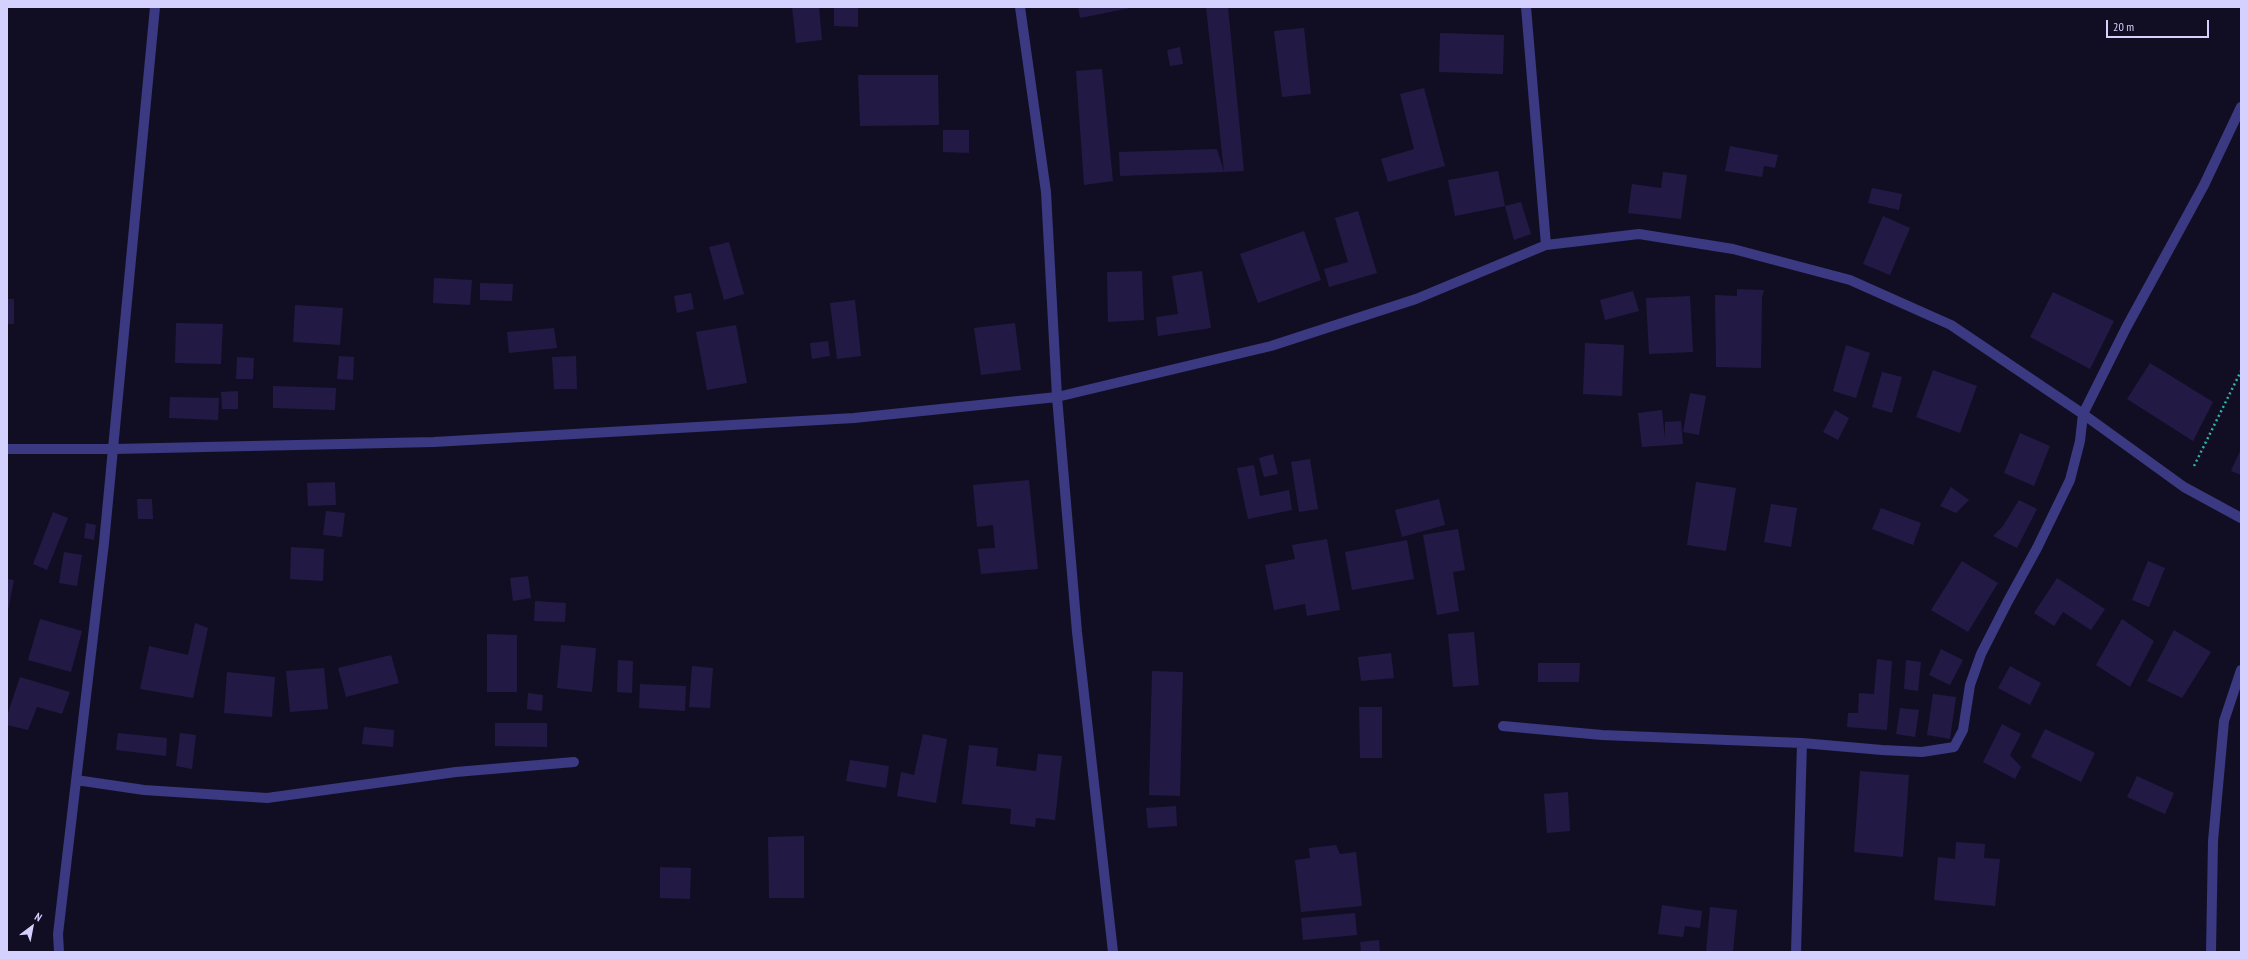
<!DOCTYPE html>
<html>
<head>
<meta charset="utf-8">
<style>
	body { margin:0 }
	#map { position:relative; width:2248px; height:959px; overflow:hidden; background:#110e23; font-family:"PT Sans Narrow",sans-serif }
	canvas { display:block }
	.frame { position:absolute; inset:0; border:8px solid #d5d1ff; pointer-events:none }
	.north { position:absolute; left:12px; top:907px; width:40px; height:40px; -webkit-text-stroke:3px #110e23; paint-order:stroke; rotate:32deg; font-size:11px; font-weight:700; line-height:16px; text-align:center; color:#d5d1ff }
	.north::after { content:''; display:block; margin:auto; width:14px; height:18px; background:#d5d1ff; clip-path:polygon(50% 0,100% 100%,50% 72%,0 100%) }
	.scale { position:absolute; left:2106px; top:20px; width:103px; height:18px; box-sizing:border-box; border:2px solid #d5d1ff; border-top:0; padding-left:5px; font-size:12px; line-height:14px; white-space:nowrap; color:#d5d1ff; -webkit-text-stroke:3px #110e23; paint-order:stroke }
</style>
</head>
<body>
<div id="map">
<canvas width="2248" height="959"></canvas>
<div class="frame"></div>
<div class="north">N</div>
<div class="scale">20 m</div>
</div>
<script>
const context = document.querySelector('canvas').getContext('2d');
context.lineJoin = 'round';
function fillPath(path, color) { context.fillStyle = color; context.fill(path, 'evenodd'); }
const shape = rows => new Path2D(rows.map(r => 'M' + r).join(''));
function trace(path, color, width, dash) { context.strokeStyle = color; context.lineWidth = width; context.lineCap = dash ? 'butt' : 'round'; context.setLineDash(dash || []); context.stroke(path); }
fillPath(shape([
	[792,7,819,7,822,40,796,43],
	[834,7,858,7,858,27,834,26],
	[1078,7,1130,7,1130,8,1080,18],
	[1206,7,1228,7,1244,171,1224,172],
	[1304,28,1311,94,1282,97,1274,31],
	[1440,33,1504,35,1503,74,1439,72],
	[1180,47,1183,64,1170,66,1167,50],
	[1102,69,1113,181,1084,185,1076,71],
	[858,75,938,75,939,125,860,126],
	[1424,88,1445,166,1388,182,1381,159,1414,149,1400,94],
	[943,130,969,130,969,153,943,152],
	[1730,146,1778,155,1775,168,1764,166,1762,177,1725,171],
	[1217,149,1224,172,1120,176,1119,152],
	[1498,171,1505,206,1521,202,1531,234,1514,240,1505,206,1455,216,1448,180],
	[1663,172,1687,175,1681,219,1628,213,1632,184,1661,188],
	[1872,188,1902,194,1899,210,1868,203],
	[1358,211,1377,273,1329,287,1324,269,1348,262,1335,218],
	[1883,216,1910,228,1890,275,1863,264],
	[1304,231,1321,280,1258,303,1240,254],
	[729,242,744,294,724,300,709,247],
	[1142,271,1144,320,1108,322,1107,272],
	[1202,271,1211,328,1158,336,1156,317,1178,314,1172,276],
	[434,278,472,280,470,305,433,303],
	[480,283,513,284,512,301,480,300],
	[1737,289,1764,290,1762,297,1761,368,1716,367,1715,295,1737,296],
	[1633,291,1639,311,1605,320,1600,300],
	[2053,292,2114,321,2090,369,2030,337],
	[691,293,694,309,677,313,674,296],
	[1690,296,1693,352,1649,354,1646,298],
	[7,299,14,299,14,324,7,324],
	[855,300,861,356,837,359,830,303],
	[295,305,343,308,340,345,293,342],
	[176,323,223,324,221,364,175,363],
	[1015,323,1021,370,981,375,974,328],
	[736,325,747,383,707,390,696,332],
	[554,328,557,348,509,353,507,332],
	[828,341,830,356,812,359,810,343],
	[1585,343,1624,345,1622,396,1583,394],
	[1846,345,1870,353,1856,398,1833,391],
	[339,356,354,357,353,380,337,379],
	[576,356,577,389,554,389,552,357],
	[237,357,254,358,253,379,236,379],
	[2150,363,2213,402,2193,441,2127,399],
	[1933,370,1977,386,1960,433,1916,417],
	[1882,372,1902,377,1892,413,1872,407],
	[273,386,336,388,335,410,273,408],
	[238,391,238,409,222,409,221,392],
	[1690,393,1706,396,1699,435,1683,432],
	[170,397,219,398,218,420,169,418],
	[1662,410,1665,439,1665,422,1681,421,1683,444,1642,447,1638,413],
	[1835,410,1849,418,1838,440,1823,432],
	[2020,433,2050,446,2034,486,2004,473],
	[2241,449,2241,475,2231,471],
	[1273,454,1278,474,1264,477,1259,458],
	[1310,459,1318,509,1299,512,1291,462],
	[1254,465,1260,496,1289,490,1292,510,1248,519,1237,468],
	[1029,480,1038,569,981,574,978,549,995,548,993,525,977,527,973,485],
	[335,482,336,505,308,506,307,483],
	[1696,482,1736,488,1726,551,1687,545],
	[1951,487,1969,500,1956,513,1940,506],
	[137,499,152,499,153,519,138,519],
	[1439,499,1445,525,1402,537,1395,510],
	[2019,500,2037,509,2017,548,1993,536,2003,526],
	[1771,504,1797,508,1791,547,1764,542],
	[1881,508,1921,523,1913,545,1872,529],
	[326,511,345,513,342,537,323,535],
	[53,512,68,518,47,570,33,564],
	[86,523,96,525,94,540,84,538],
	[1458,529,1465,570,1453,572,1459,611,1437,615,1423,535],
	[1327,539,1340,610,1307,616,1305,604,1274,610,1265,565,1295,559,1292,545],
	[1407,540,1414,579,1352,590,1345,552],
	[291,547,324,549,323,581,290,579],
	[64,552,82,555,77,586,59,583],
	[1962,561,1998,583,1968,632,1931,610],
	[2148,561,2165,568,2149,607,2132,600],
	[528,576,531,598,513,601,510,578],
	[2057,578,2105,609,2091,630,2063,612,2054,626,2034,613],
	[7,579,14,580,8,610,7,610],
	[535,601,566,603,565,622,534,621],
	[40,619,82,631,71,672,28,660],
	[2122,619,2154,641,2130,687,2096,665],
	[195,623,208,628,193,698,140,689,149,646,188,655],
	[2174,630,2211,652,2182,698,2147,681],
	[1474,632,1479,685,1453,687,1448,634],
	[487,634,517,635,517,692,487,692],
	[561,645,596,648,592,692,557,688],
	[1941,649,1963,660,1950,685,1929,675],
	[1391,653,1394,678,1361,681,1358,657],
	[391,655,399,683,346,697,338,668],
	[1877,659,1892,661,1887,730,1847,727,1848,713,1858,713,1859,693,1874,694],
	[618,660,633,661,632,693,617,692],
	[1906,660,1921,662,1918,691,1904,689],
	[1538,663,1580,663,1579,682,1538,682],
	[692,666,713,668,710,708,689,707],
	[2010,666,2041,683,2030,705,1998,688],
	[324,668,328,709,290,712,286,671],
	[1152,671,1183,672,1180,796,1149,795],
	[227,672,275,677,272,717,224,713],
	[20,677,70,692,62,714,37,707,28,730,7,725,7,716],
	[640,684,686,686,685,711,639,708],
	[528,693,543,695,542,711,527,709],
	[1933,694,1956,697,1950,739,1927,735],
	[1359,707,1382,707,1382,758,1360,758],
	[1900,708,1919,710,1915,737,1896,734],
	[495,723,547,723,547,747,495,746],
	[2002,724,2021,734,2010,755,2021,767,2015,779,1983,762],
	[364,727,394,730,393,747,362,744],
	[2045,729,2095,753,2081,782,2031,757],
	[118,733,167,738,166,756,116,750],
	[180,733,196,735,192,769,176,766],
	[923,734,947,739,936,803,897,796,901,772,914,775],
	[969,745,998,748,996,766,1036,771,1038,754,1062,756,1055,820,1036,818,1035,827,1010,824,1011,809,962,804],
	[850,760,889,766,886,788,846,781],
	[1860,771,1909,775,1903,857,1854,852],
	[2137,776,2174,793,2165,814,2127,797],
	[1568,792,1570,831,1547,833,1544,794],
	[1176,806,1177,826,1148,828,1146,808],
	[804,836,804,898,769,898,768,837],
	[1956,842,1985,844,1984,858,2000,859,1995,906,1934,900,1938,857,1955,859],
	[1336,845,1340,854,1356,852,1362,906,1301,912,1295,860,1310,858,1309,848],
	[660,867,691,868,690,899,660,898],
	[1662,905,1702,911,1700,928,1685,926,1683,937,1658,934],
	[1710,907,1737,910,1733,952,1706,952],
	[1355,913,1357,935,1303,940,1301,918],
	[1379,940,1380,952,1361,952,1360,942]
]), '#221a44');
trace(shape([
	[2194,466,2241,371]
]), '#2fb4a9', 2.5, [2, 3]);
trace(shape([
	[1020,7,1046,192,1057,397,1077,632,1113,952],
	[1526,7,1546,245],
	[7,449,114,449,434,442,854,418,1057,397,1271,346,1416,299,1546,245,1639,234,1733,249,1850,280,1951,325,2083,414,2184,487,2241,518],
	[1503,726,1602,735,1802,743,1882,750,1922,752,1954,747,1963,730,1970,685,1981,654,2008,601,2037,548,2070,480,2080,441,2083,414,2126,328,2204,185,2241,107],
	[76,780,144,790,267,798,456,772,574,762],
	[59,952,58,934,104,543,155,7],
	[1796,952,1802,743],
	[2211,952,2213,841,2224,721,2241,670]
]), '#3a3982', 10);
</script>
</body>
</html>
